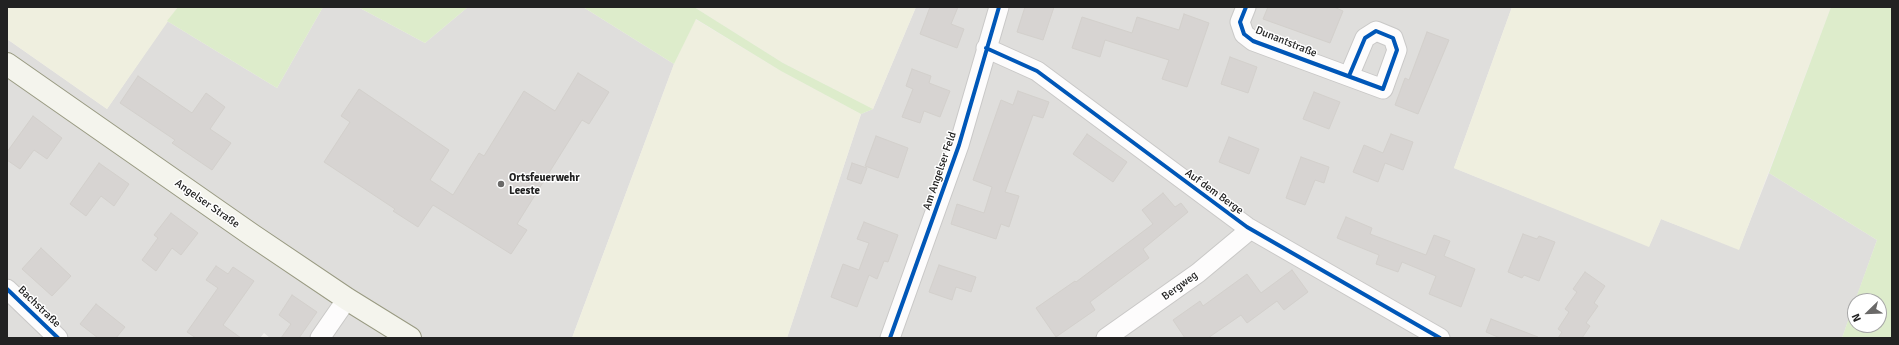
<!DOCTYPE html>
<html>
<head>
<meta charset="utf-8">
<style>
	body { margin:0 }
	#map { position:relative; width:1899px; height:345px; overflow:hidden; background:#f0eeeb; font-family:Signika,sans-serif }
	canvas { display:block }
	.frame { position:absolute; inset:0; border:8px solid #222; pointer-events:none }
	.north { position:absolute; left:1847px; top:293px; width:40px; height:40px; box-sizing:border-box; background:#fff; border:1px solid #a7a7a7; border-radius:50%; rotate:247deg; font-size:11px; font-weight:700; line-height:16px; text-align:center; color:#222 }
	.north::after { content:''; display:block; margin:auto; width:14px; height:18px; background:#6a6968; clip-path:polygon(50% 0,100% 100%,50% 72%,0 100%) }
</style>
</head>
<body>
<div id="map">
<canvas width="1899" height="345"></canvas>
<div class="frame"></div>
<div class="north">N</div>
</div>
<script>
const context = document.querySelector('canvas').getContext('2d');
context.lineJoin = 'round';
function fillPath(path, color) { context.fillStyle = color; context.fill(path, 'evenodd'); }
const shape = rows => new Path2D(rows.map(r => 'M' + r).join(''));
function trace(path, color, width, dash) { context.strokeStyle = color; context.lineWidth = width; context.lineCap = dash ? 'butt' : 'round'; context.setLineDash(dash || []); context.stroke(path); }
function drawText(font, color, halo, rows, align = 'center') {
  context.font = font + ' Signika,sans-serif'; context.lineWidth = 3; context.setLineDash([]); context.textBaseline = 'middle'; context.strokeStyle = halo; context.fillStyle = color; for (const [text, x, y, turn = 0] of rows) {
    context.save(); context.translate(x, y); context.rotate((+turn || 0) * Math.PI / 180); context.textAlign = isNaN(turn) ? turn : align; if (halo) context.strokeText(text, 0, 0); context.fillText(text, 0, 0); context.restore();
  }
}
fillPath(shape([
	[323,7,358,7,425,43,468,7,583,7,674,64,572,338,270,338,264,333,260,338,7,338,7,39,107,109,167,21,277,88],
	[916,7,1512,7,1454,168,1649,246,1661,219,1739,249,1769,173,1877,240,1842,338,787,338,861,114,873,109]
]), '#dfdedc');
fillPath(shape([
	[7,7,178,7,107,109,7,39],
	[694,7,916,7,873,109,783,63],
	[1512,7,1831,7,1739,250,1661,219,1649,247,1454,168],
	[695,19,781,71,861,114,787,338,572,338,674,64]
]), '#efefdf');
fillPath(shape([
	[178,7,323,7,277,88,167,21],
	[358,7,468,7,425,43],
	[583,7,694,7,783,63,873,109,861,114,781,71,696,19,674,64],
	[1831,7,1892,7,1892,338,1842,338,1855,301,1855,325,1879,325,1879,301,1855,301,1877,240,1769,173]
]), '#ddeccb');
const building = shape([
	[930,7,958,7,951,24,964,29,957,48,920,34,930,7],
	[1025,7,1054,7,1043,40,1017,32,1025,7],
	[1268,7,1334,7,1343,11,1330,43,1263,19,1268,7],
	[1184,14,1209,23,1187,87,1162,79,1169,60,1105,40,1100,57,1072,48,1082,17,1132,33,1137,17,1179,30,1184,14],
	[1427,32,1449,40,1418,114,1395,105,1405,78,1409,80,1427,32],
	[1230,57,1257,67,1248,93,1221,84,1230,57],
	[912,69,931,76,929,83,950,91,940,117,924,111,920,123,902,117,913,89,906,86,912,69],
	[578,73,609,92,589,124,582,120,517,224,527,230,511,254,433,205,418,227,393,211,395,209,324,162,350,122,341,116,359,89,449,150,430,180,453,195,479,153,484,156,524,91,555,111,578,73],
	[138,76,192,113,206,93,225,107,210,129,231,143,212,170,172,143,175,140,120,103,138,76],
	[1018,91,1049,102,1043,118,1033,115,1005,192,1019,196,1009,227,1001,224,996,239,951,224,957,204,984,213,992,187,973,180,1001,100,1013,105,1018,91],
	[1314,92,1340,102,1329,129,1303,119,1314,92],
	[33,116,62,138,47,159,34,150,20,169,7,160,7,152,33,116],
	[1087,134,1127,162,1113,182,1073,154,1087,134],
	[1391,134,1413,142,1403,170,1385,163,1378,182,1353,172,1364,145,1383,153,1391,134],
	[876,136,908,148,898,178,865,166,876,136],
	[1229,137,1259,149,1249,174,1219,162,1229,137],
	[1301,157,1329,167,1324,183,1315,180,1305,205,1286,198,1301,157],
	[99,163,129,184,114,206,101,196,86,216,70,204,99,163],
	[852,163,867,168,861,184,847,179,852,163],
	[1163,193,1175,207,1181,203,1188,212,1143,249,1149,258,1090,302,1095,310,1056,337,1036,308,1075,281,1076,282,1153,224,1142,210,1163,193],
	[171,213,198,233,181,255,172,248,156,271,142,260,158,238,154,235,171,213],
	[1346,217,1372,228,1370,234,1426,255,1434,235,1450,241,1444,256,1475,269,1461,307,1429,294,1436,276,1402,262,1398,272,1376,264,1379,255,1337,238,1346,217],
	[864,222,898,235,888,262,884,261,877,279,869,275,857,307,831,297,843,264,859,270,869,243,857,239,864,222],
	[1523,234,1537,239,1539,236,1555,242,1539,281,1524,275,1522,278,1508,272,1523,234],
	[41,248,71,276,52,296,22,269,41,248],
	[939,265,976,277,971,292,956,287,952,300,929,292,939,265],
	[216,266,228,274,233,267,254,281,223,325,241,338,196,338,187,332,218,288,206,280,216,266],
	[1292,270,1308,292,1284,310,1277,301,1247,323,1241,315,1208,338,1185,338,1173,320,1200,301,1203,306,1247,274,1261,293,1292,270],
	[1585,272,1605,286,1594,303,1598,306,1586,323,1590,326,1582,338,1558,338,1562,332,1558,329,1569,312,1565,309,1577,292,1573,289,1585,272],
	[292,295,317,312,299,338,281,338,291,324,279,315,292,295],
	[96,304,125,327,116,338,98,338,80,324,96,304],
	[1491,319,1538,337,1538,338,1500,338,1486,332,1491,319]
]);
fillPath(building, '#d7d4d2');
trace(building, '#d3d0cc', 1);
const minor = shape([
	[1246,7,1240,22,1244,34,1253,41,1383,89,1397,50,1393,38,1376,31,1365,38,1349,76],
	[986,48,1037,71,1247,227,1440,338],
	[7,289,58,338],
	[320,338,347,299],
	[890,338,959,145,999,7],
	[1106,338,1198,273,1246,233,1247,227]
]);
const secondary = shape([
	[7,64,252,235,347,299,410,338]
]);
trace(minor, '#c9c8c7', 21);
trace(secondary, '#999a82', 24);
trace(minor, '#fdfcfc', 19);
trace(secondary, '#f4f4ed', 22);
trace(shape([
	[1246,7,1240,22,1244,34,1253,41,1383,89,1397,50,1393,38,1376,31,1365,38,1349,76],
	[986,48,1037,71,1247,227,1440,338],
	[7,289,58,338],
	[890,338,959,145,999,7]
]), '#0057b8', 4);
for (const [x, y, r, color] of [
	[501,184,4,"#6a6968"]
]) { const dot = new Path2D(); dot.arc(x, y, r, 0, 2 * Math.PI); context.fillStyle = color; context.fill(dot); trace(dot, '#fff', 1.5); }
drawText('11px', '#222', '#fff', [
	["Dunantstraße",1286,42,22],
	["Am Angelser Feld",940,171,-71],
	["Auf dem Berge",1214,192,36],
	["Angelser Straße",207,204,35],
	["Bergweg",1180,286,-36],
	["Bachstraße",39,307,44]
]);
drawText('bold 11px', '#222', '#fff', [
	["Ortsfeuerwehr",509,178],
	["Leeste",509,191]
], 'left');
</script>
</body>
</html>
